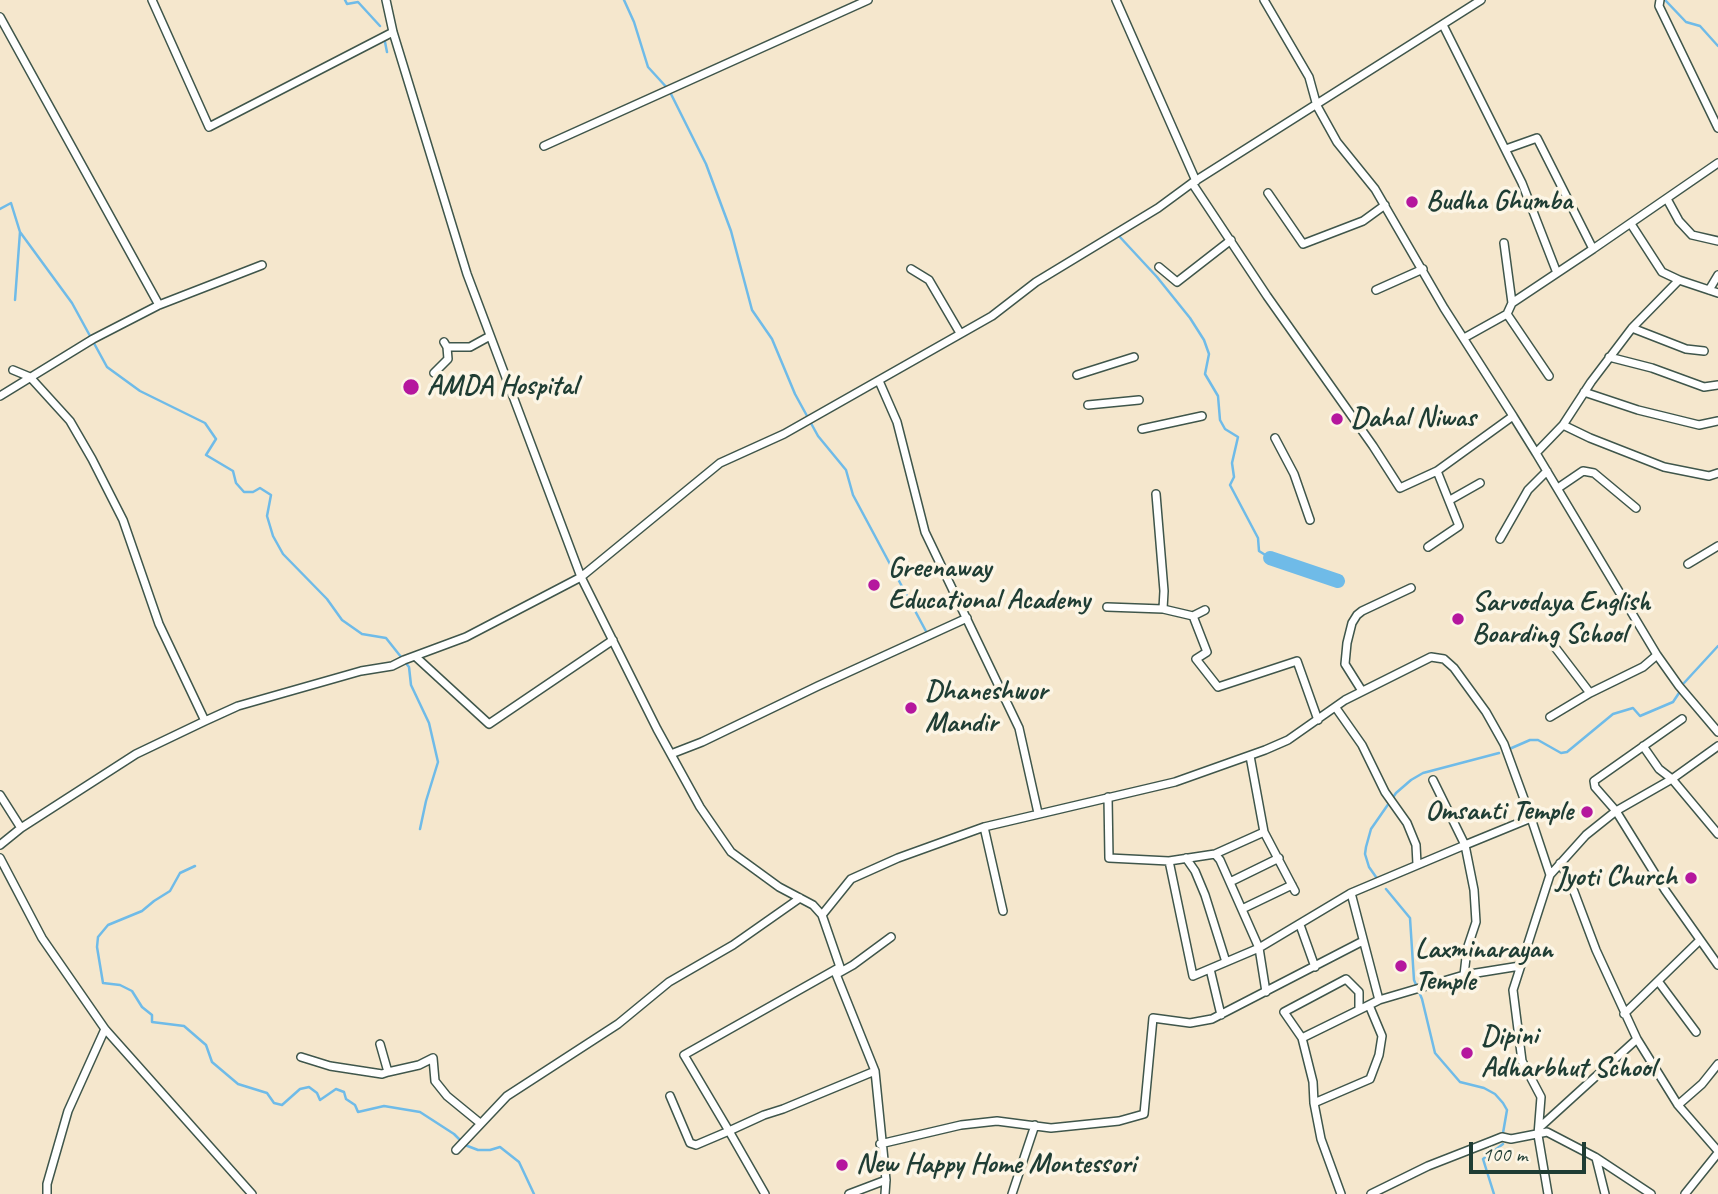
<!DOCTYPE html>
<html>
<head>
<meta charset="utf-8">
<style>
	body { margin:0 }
	#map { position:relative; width:1718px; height:1194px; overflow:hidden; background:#f5e7cd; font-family:Caveat,sans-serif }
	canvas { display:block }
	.scale { position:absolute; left:1469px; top:1142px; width:117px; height:32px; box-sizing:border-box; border:4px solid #1f3d34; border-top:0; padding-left:9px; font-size:21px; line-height:24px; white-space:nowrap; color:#1f3d34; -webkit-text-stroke:5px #fcf5e5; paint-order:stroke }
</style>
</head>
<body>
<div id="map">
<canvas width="1718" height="1194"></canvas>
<div class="scale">100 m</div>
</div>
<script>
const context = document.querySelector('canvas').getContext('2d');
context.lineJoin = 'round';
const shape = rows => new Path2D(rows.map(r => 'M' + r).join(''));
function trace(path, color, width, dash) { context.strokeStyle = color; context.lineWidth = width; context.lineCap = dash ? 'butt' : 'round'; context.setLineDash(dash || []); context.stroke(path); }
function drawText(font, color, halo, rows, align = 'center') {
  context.font = font + ' Caveat,sans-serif'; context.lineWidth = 7; context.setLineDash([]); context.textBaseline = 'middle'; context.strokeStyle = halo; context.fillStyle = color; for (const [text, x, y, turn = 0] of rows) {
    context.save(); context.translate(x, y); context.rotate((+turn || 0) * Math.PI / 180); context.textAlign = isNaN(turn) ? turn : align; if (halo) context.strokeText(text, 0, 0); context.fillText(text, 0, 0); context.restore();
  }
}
trace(shape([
	[345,0,347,4,358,2,380,26],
	[624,0,634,22,648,67,669,90,706,164,731,231,752,310,772,339,795,394,818,436,846,470,853,495,928,635],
	[1665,0,1686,22,1700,26,1718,46],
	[384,37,387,52],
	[0,209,11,203,20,232,15,300],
	[20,232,72,303,107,367,140,391,205,423,216,439,206,455,233,471,236,483,244,492,253,492,260,488,271,495,267,516,273,536,283,554,327,599,342,620,362,634,386,638,409,667,411,685,429,723,438,762,426,801,420,829],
	[1119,236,1157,277,1190,318,1204,340,1209,354,1205,374,1218,396,1220,420,1225,429,1238,437,1232,463,1234,477,1230,485,1258,538,1259,551,1270,558],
	[1684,683,1718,646],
	[1507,750,1530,740,1538,740,1561,753,1567,752,1613,714,1633,708,1640,716,1673,702,1679,693],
	[195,866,180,873,170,891,154,901,142,911,108,925,98,937,97,947,103,983,120,985,132,991,142,1007,152,1015,152,1022,184,1026,206,1045,212,1062,238,1084,267,1093,274,1103,282,1105,300,1089,309,1087,317,1093,320,1100,336,1089,344,1092,346,1099,355,1105,358,1112,384,1106,420,1112,454,1134,465,1145,478,1150,490,1150,500,1147,519,1162,534,1194],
	[1376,877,1369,867,1365,854,1366,847,1371,829,1396,793,1411,780,1423,773,1499,753],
	[1386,889,1410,918,1414,980,1422,999,1435,1053,1460,1082,1484,1088,1495,1094,1503,1103,1507,1110,1503,1133],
	[1494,1194,1483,1159,1503,1144]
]), '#6fbbe8', 2.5);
trace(shape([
	[1270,558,1338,581]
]), '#6fbbe8', 14);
const minor = shape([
	[152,0,209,127,393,32],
	[386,0,393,32,467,274,581,577,657,729,700,807,731,852,779,887,813,905,822,915,840,967,836,974,875,1071,886,1180,885,1194],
	[1116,0,1196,181],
	[1264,0,1309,77,1317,106,1337,142,1375,189,1444,308,1513,416],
	[1660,0,1659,6,1718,128],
	[0,17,159,305,262,265],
	[1443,25,1522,183,1557,273],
	[544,146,868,0],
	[1506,149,1537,138,1593,249,1718,163],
	[1192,183,1267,296,1373,446,1400,488,1437,471,1513,416,1536,453],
	[1268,193,1303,244,1363,221,1385,205],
	[1667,199,1679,221,1692,235,1718,241],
	[1631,224,1662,272,1679,280],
	[1159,267,1177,282,1231,240],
	[911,269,929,280,960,333],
	[1376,290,1423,269],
	[1709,290,1718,275],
	[1512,303,1593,249],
	[1507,314,1549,376],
	[1632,328,1686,349,1704,351],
	[1464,338,1507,314,1512,303,1504,243],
	[444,342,447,347,470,347,490,336],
	[1609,357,1652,368,1704,387,1718,385],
	[13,370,30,377,70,421,92,459,123,520,159,624,205,721],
	[434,373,448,359,447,347],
	[1077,375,1134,357],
	[879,381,897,422,925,532,1019,728,1038,813],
	[1584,392,1638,410,1699,425,1718,421],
	[0,396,93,339,159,305],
	[1088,405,1139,400],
	[1563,425,1591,382,1632,328,1679,280,1718,293],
	[1142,429,1202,416],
	[1275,438,1294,474,1310,520],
	[1718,473,1709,476,1664,467,1590,438,1563,425,1536,453,1657,655,1679,686,1718,732],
	[1558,488,1583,471,1594,473,1636,508],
	[1156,494,1164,591,1163,609],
	[1450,500,1480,483],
	[1500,539,1528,490,1547,471],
	[1428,547,1459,526,1437,471],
	[1688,564,1718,546],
	[1107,607,1163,609,1193,616],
	[1205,610,1193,616,1207,652,1196,659,1218,687,1297,661,1318,720],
	[1551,642,1590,693],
	[416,657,489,724,613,640],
	[1362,691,1345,664,1347,643,1352,623,1357,615,1362,611,1411,588],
	[1336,708,1362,745,1385,792,1407,823,1416,845,1417,864],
	[1550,717,1590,693,1643,667,1657,655],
	[1643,746,1659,769,1672,779,1718,834],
	[1718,746,1672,779,1616,811,1665,890,1718,965],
	[671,754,702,742,818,686,967,618],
	[1250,756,1264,832,1295,891],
	[0,795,21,828],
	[1108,797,1109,858,1169,861,1193,976,1259,948,1351,893,1465,845,1433,780],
	[984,827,1003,911],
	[0,845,21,828,136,754,205,721,238,706,361,671,392,666,404,660,466,637,581,577,720,463,784,434,992,316,1036,282,1158,208,1192,183,1481,0],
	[1215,854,1264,832],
	[0,858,42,938,105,1029,252,1194],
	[1186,858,1195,871,1205,895,1226,962],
	[1169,861,1215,854,1220,860,1259,948,1266,992],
	[1230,882,1279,858],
	[1351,893,1379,1000],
	[1242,909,1292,885],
	[822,915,851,879,898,858,984,827,1175,782,1265,750,1288,740,1345,700,1431,657,1444,659,1454,668,1486,712,1504,744,1531,818],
	[1300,925,1315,967],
	[1520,966,1464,975,1467,949,1476,922,1474,890,1465,845,1531,818,1550,875],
	[840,967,684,1055,729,1131,764,1115,783,1109,875,1071],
	[1210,969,1221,1015],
	[837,974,853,965,891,937],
	[1658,981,1696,1032],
	[1359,1010,1359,992,1346,979,1284,1012,1302,1038,1359,1010,1379,1000,1464,975],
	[1624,1014,1700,940],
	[1302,1038,1313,1082,1314,1103,1370,1079,1379,1055,1382,1036,1369,1005],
	[1637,1039,1678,1105,1718,1151],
	[301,1057,330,1066,382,1074,388,1072,380,1044],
	[388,1072,419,1065,433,1058,435,1081,447,1096,480,1123],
	[670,1096,690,1143,696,1145,729,1131,765,1194],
	[1314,1103,1321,1139,1341,1194],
	[1678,1105,1702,1084,1718,1064],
	[1539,1128,1637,1039,1596,950,1570,881,1560,863],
	[880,1144,961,1125,997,1121,1051,1128,1119,1121,1144,1114,1153,1018,1190,1023,1212,1019,1363,941],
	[456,1150,507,1096,618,1024,669,982,733,945,800,898],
	[1596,1158,1605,1194],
	[47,1194,47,1184,68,1111,105,1029],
	[849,1194,886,1180],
	[1012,1194,1035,1125],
	[1371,1194,1428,1166,1492,1141,1502,1137,1511,1139,1547,1132,1595,1157,1651,1194],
	[1548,1194,1538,1135,1541,1097,1522,1061,1513,990,1550,875,1586,835,1616,811,1595,787,1594,781,1682,719],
	[1685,1194,1718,1153]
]);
trace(minor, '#3f564b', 10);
trace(minor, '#fff', 7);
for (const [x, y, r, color] of [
	[1412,202,7,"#b5179e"],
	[411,387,9,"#b5179e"],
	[1337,419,7,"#b5179e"],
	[874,585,7,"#b5179e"],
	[1458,619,7,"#b5179e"],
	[911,708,7,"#b5179e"],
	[1587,812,7,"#b5179e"],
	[1691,878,7,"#b5179e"],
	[1401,966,7,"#b5179e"],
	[1467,1053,7,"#b5179e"],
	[842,1165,7,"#b5179e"]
]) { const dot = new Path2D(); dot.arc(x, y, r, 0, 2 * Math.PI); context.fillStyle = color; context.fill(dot); trace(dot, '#fcf5e5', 2.5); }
drawText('bold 28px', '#1f3d34', '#fcf5e5', [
	["Budha Ghumba",1426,202],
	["AMDA Hospital",427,387],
	["Dahal Niwas",1351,419],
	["Greenaway",888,569],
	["Educational Academy",888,601],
	["Sarvodaya English",1472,603],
	["Boarding School",1472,635],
	["Dhaneshwor",925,692],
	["Mandir",925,724],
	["Omsanti Temple",1573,812,"right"],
	["Jyoti Church",1677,878,"right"],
	["Laxminarayan",1415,950],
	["Temple",1415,982],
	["Dipini",1481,1037],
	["Adharbhut School",1481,1069],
	["New Happy Home Montessori",856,1165]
], 'left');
</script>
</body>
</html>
